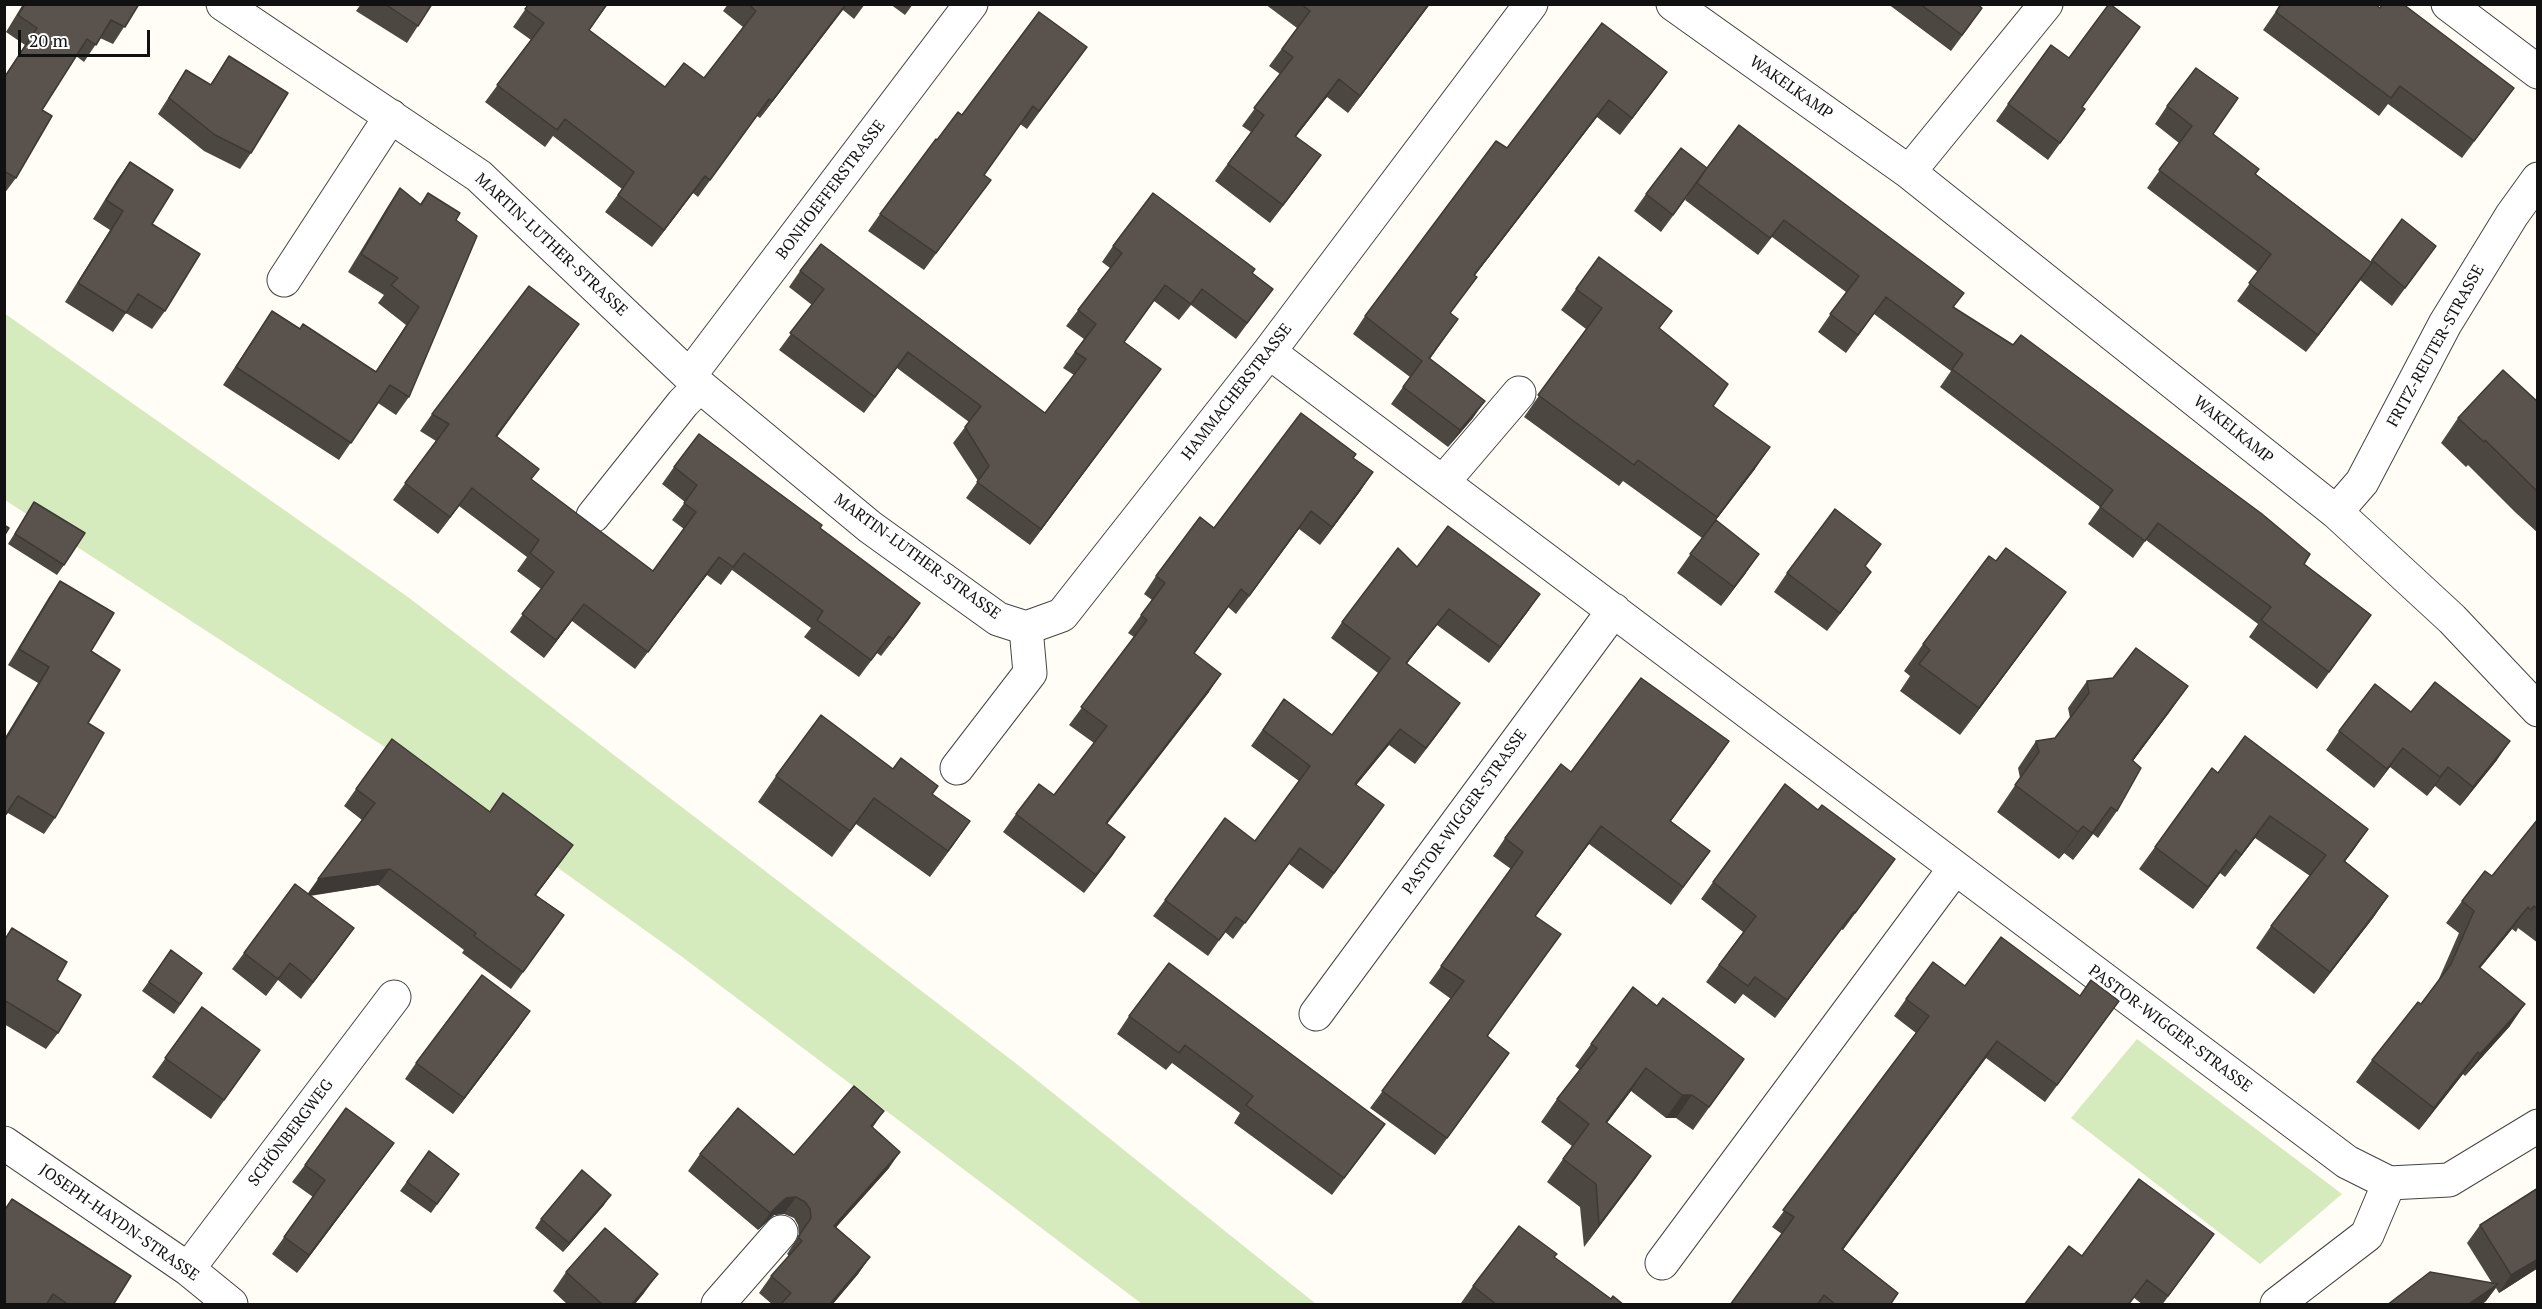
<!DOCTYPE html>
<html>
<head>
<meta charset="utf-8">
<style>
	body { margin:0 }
	#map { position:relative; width:2542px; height:1309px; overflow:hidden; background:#fffdf5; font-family:"PT Serif",serif }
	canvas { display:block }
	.frame { position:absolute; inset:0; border:6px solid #111; pointer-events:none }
	.scale { position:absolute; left:18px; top:30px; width:132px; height:27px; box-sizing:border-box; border:3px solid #111; border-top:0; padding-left:8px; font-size:18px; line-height:21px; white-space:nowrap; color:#111; -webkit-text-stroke:4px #fff; paint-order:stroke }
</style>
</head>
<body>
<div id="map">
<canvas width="2542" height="1309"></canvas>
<div class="frame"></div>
<div class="scale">20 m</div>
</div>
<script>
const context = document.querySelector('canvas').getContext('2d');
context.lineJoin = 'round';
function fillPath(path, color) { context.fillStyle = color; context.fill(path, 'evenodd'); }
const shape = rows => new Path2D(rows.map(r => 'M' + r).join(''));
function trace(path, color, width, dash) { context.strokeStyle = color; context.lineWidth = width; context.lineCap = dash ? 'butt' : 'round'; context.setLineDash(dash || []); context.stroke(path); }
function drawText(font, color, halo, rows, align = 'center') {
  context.font = font + ' "PT Serif",serif'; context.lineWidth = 6; context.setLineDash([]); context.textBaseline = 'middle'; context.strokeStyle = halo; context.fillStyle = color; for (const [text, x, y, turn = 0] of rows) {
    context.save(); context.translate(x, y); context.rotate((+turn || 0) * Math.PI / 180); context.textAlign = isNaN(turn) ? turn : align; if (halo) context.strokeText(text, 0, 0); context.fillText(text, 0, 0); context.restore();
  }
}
fillPath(shape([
	[4,313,408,597,1018,1065,1316,1304,1142,1304,681,956,431,777,5,500],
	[2137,1039,2342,1194,2260,1264,2071,1118]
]), '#d5ebbd');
const minor = shape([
	[223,4,479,176,700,386,870,527,998,619,1026,628],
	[1673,4,1909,172,2336,512,2452,619,2538,710],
	[2448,4,2538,72],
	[1909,172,2046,4],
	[284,280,391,116],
	[1269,352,2347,1162,2389,1183,2449,1180,2538,1126],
	[690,375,971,4],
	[1443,482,1519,393],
	[2336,512,2362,482,2445,324,2512,215,2538,179],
	[593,516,683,403,700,386],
	[1026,628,1062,615,1269,352,1531,4],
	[957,768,1030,673,1026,628],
	[1316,1014,1614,610],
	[4,1143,188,1269,231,1304],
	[1662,1263,1955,868],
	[188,1269,394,997],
	[718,1304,781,1232],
	[2277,1304,2367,1235,2389,1183]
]);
trace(minor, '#444', 35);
trace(minor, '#fff', 33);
fillPath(shape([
	[23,4,139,4,113,44,100,38,84,62,76,56,42,110,16,178,4,194,4,77,25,45,6,32],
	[361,4,432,4,407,43,356,11],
	[529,4,608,4,589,30,665,87,704,78,743,27,723,11,728,4,865,4,854,19,843,10,760,118,757,116,698,197,693,193,652,247,605,212,622,189,553,136,545,147,485,102,531,40,513,27],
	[890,4,913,4,905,15],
	[1265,4,1430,4,1348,113,1327,97,1296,136,1308,173,1270,223,1215,181,1251,132,1242,126,1280,74,1269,66,1297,28],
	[1888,4,1978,4,1971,24,1951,51],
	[2281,4,2380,8,2514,88,2462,158,2388,104,2379,116,2263,30],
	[229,56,251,153,240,169,204,151,158,114,186,70,210,85],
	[2069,58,2082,107,2085,109,2048,160,1996,121,2008,104],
	[1074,65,1027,129,1020,124,984,175,978,197,924,270,868,231,880,214,937,140,962,115],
	[1667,72,1620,135,1597,117,1475,275,1450,313,1458,319,1430,359,1473,418,1448,447,1391,404,1410,377,1353,334,1365,316,1507,148],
	[2167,106,2213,134,2256,174,2370,262,2402,219,2423,264,2392,306,2360,280,2306,352,2237,301,2258,272,2147,188,2179,143,2155,124],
	[130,162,152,224,165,311,152,329,126,313,113,332,65,302,110,230,93,219,117,180],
	[1707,168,1954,308,2304,564,2371,615,2317,689,2249,637,2258,624,2146,540,2133,558,2088,524,2100,507,1940,387,1951,371,1874,314,1846,353,1818,332,1846,292,1772,237,1758,255,1685,200,1689,193,1661,232,1634,211,1646,194],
	[400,188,420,204,428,193,456,220,409,397,396,415,378,403,339,460,223,385,272,311,300,329,376,371,406,325,378,303,384,295,348,272,388,206],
	[1113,246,1252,273,1273,289,1236,339,1191,305,1179,320,1154,301,1124,342,1149,385,1030,545,966,498,978,481,953,443,969,422,897,368,864,413,779,350,812,305,789,287,800,271,1045,413,1074,375,1063,368,1084,339,1066,326,1110,268,1102,262],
	[1599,257,1659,329,1713,406,1755,469,1716,520,1746,573,1721,606,1677,573,1702,538,1623,481,1619,486,1524,417,1586,329,1561,310],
	[579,324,497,437,531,480,653,571,684,529,672,520,685,502,662,484,674,467,820,528,920,603,881,656,877,653,859,677,804,637,811,628,732,570,721,585,707,575,635,669,572,621,544,658,510,632,541,589,517,571,527,557,459,506,438,534,393,500,436,441,420,431,432,414],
	[2538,402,2538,533,2515,512,2468,465,2466,467,2441,443,2458,418],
	[1353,458,1361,490,1320,545,1299,529,1236,614,1228,607,1194,654,1209,692,1107,823,1125,837,1084,893,1003,832,1016,814,1054,795,1094,743,1069,725,1134,637,1128,633,1152,600,1144,594,1156,576,1214,528],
	[34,502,64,565,57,575,8,544],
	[1417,567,1529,610,1489,663,1437,625,1407,663,1449,719,1415,764,1389,745,1356,785,1373,821,1323,889,1289,864,1233,939,1225,932,1208,956,1153,916,1165,900,1255,841,1299,781,1251,746,1284,699,1332,735,1378,673,1331,638,1342,622],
	[1865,567,1858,590,1827,631,1774,592,1787,573],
	[60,581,91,651,88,723,55,818,44,834,8,813,4,817,4,739,38,683,8,665,49,597],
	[2066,592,1960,735,1900,691,1910,676,1904,671,1923,644],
	[2087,681,2188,686,2133,761,2117,811,2098,838,2093,834,2073,860,2064,853,2059,859,1997,812,2020,778,2018,768,2036,741,2055,738,2070,718,2068,708],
	[2411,712,2497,760,2460,806,2435,786,2427,796,2390,767,2374,788,2326,750,2339,731],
	[1717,759,1671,821,1710,851,1671,905,1589,844,1535,916,1488,1036,1509,1053,1435,1155,1370,1108,1451,999,1429,983,1511,869,1493,856,1505,838,1571,772],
	[893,769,970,821,930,877,856,824,832,857,758,802,776,776],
	[2218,773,2368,829,2345,861,2388,896,2373,918,2314,994,2256,948,2271,926,2310,876,2255,838,2225,877,2220,873,2193,909,2139,869,2155,847],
	[356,789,490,812,573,845,536,895,564,915,511,989,462,953,464,950,378,885,310,896,354,928,301,999,278,980,266,996,232,969,244,953,308,894,362,820,344,806],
	[1818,810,1895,859,1843,930,1841,929,1775,1018,1743,994,1735,1004,1706,982,1743,932,1701,899,1713,882],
	[2538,819,2538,943,2518,928,2516,932,2512,929,2480,968,2510,1026,2465,1076,2463,1074,2419,1130,2356,1082,2372,1060,2421,1004,2438,981,2459,933,2446,923,2462,901,2492,876],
	[12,928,57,980,58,1033,46,1049,4,1024,4,940],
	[171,950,202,973,174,1014,142,991],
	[1965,986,2080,996,2119,1001,2045,1102,1986,1058,1843,1249,1898,1293,1890,1305,1730,1305,1782,1234,1772,1227,1916,1033,1894,1016,1906,999],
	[1657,1006,1744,1059,1693,1130,1676,1118,1666,1118,1631,1091,1607,1123,1651,1156,1584,1247,1580,1207,1547,1182,1572,1146,1541,1122,1557,1099,1580,1070,1575,1066,1591,1044],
	[202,1007,260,1050,211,1119,152,1077],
	[1129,1016,1385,1124,1332,1195,1234,1123,1240,1113,1172,1063,1166,1070,1117,1034],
	[519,1027,453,1114,405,1079,416,1063],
	[884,1111,873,1127,889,1168,836,1227,870,1257,858,1274,832,1305,773,1305,759,1293,771,1276,789,1256,787,1254,799,1235,798,1225,794,1218,784,1214,774,1215,758,1230,688,1171,700,1154,794,1155],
	[429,1151,459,1174,431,1213,400,1191],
	[381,1161,297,1273,272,1254,313,1197,292,1182,305,1165],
	[2538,1188,2538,1268,2499,1293,2496,1288,2486,1301,2481,1305,2387,1305,2492,1283,2467,1243,2480,1225],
	[12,1199,113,1305,4,1305,4,1210],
	[604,1205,563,1252,535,1228,541,1219],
	[2214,1234,2162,1305,2143,1305,2082,1256],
	[1554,1257,1611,1299,1624,1305,1463,1305,1461,1303,1473,1286],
	[566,1272,644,1293,634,1305,568,1305,553,1291]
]), '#4d4742');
fillPath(shape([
	[846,4,847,4,760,118,772,101],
	[1429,4,1430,4,1348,113,1360,96],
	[1667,72,1655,89,1620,135,1632,118],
	[1339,79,1327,97,1283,153,1295,136],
	[1609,100,1597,117,1462,292,1474,275],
	[1321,155,1308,173,1270,223,1283,205],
	[1706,169,1689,194,1661,232,1673,215],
	[705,176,693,193,652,247,664,230],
	[2372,263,2360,281,2306,352,2318,335],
	[1161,369,1149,385,1030,545,1041,529],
	[1485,401,1473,418,1448,447,1460,430],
	[1770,447,1755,469,1702,538,1717,517],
	[1373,472,1361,490,1320,545,1332,527],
	[472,488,459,506,438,534,450,517],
	[1311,511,1299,529,1236,614,1249,596],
	[1759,554,1746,573,1721,606,1734,587],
	[719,557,707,575,635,669,648,652],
	[1871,572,1858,590,1827,631,1840,613],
	[2066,592,2047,618,1960,735,1979,708],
	[1540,594,1529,610,1489,663,1500,647],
	[920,603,908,621,881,656,893,639],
	[584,604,572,621,544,658,556,640],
	[1449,609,1437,625,1395,679,1406,663],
	[1221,674,1209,692,1094,841,1106,823],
	[2188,686,2169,713,2113,787,2132,760],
	[1400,729,1389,745,1344,800,1355,784],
	[2510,741,2497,760,2460,806,2473,787],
	[2403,748,2390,767,2374,788,2387,769],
	[2448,767,2435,786,2427,796,2440,777],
	[2111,807,2093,834,2073,860,2092,833],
	[2270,816,2255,838,2225,877,2241,855],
	[970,821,952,847,930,877,948,851],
	[1601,826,1589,844,1523,933,1535,916],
	[2083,826,2064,853,2059,859,2078,832],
	[2368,829,2353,851,2328,883,2344,861],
	[1125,837,1113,855,1084,893,1096,875],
	[573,845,561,862,523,912,535,895],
	[2236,850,2220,873,2193,909,2208,887],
	[390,869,378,885,306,896,318,879],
	[2388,896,2373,918,2314,994,2330,972],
	[2528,907,2512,929,2463,989,2479,967],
	[1854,912,1841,929,1775,1018,1787,1000],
	[354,928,342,945,301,999,313,982],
	[2525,1004,2510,1026,2465,1076,2480,1054],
	[530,1011,519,1027,453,1114,464,1098],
	[1997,1041,1986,1058,1831,1266,1842,1249],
	[2478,1052,2463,1074,2419,1130,2434,1108],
	[1646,1068,1631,1091,1590,1145,1606,1122],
	[1682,1095,1692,1095,1676,1118,1666,1118],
	[394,1143,381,1161,297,1273,309,1255],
	[900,1152,889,1168,823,1242,834,1226],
	[1651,1156,1636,1178,1584,1247,1599,1225],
	[611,1195,604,1205,563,1252,569,1243],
	[796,1197,784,1214,774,1215,758,1230,770,1213,786,1198],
	[870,1257,858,1274,832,1305,829,1305],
	[2538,1259,2538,1268,2499,1293,2511,1275],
	[658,1274,644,1293,634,1305,631,1305],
	[2498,1284,2486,1301,2481,1305,2467,1305]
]), '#3f3936');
const building = shape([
	[25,4,139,4,125,27,111,20,96,45,87,39,42,110,52,116,16,178,4,171,4,78,37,28,18,15,25,4],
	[385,4,432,4,418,26,385,4],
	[529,4,607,4,589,30,665,87,684,63,704,78,756,11,748,4,846,4,772,101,769,99,710,180,705,176,664,230,618,195,634,172,565,119,557,130,497,85,544,23,525,9,529,4],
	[1301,4,1429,4,1360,96,1339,79,1295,136,1321,155,1283,205,1228,164,1264,115,1254,108,1293,57,1282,49,1310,11,1301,4],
	[1920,4,1977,4,1982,8,1962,35,1920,4],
	[2109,4,2110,4,2140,27,2082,107,2085,109,2060,143,2008,104,2051,45,2069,58,2109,4],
	[2281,4,2375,4,2380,8,2383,4,2403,4,2514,88,2474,141,2400,86,2391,98,2276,12,2281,4],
	[1039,12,1087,47,1039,111,1033,106,984,175,991,180,936,253,880,214,936,139,937,140,958,112,962,115,1039,12],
	[1602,23,1667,72,1632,118,1609,100,1474,275,1477,277,1450,313,1458,319,1429,358,1485,401,1460,430,1403,387,1422,361,1365,316,1496,141,1507,148,1602,23],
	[229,56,288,93,251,153,215,135,169,98,186,70,211,85,229,56],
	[2196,68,2238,98,2213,134,2259,169,2255,174,2372,263,2318,335,2249,283,2271,254,2159,170,2192,126,2167,106,2196,68],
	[1739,125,1964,293,1953,307,2013,345,2021,335,2262,514,2310,554,2304,564,2371,615,2329,672,2261,620,2271,607,2158,523,2145,541,2100,507,2113,490,1952,369,1963,354,1886,297,1858,335,1830,314,1859,276,1784,220,1770,238,1697,183,1706,169,1673,215,1646,194,1681,148,1707,168,1739,125],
	[130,162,173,190,152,224,200,254,165,311,138,294,126,313,78,283,123,211,106,200,130,162],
	[400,188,421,205,428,193,460,213,456,220,477,236,409,397,390,385,351,443,236,367,272,311,300,329,303,324,376,372,419,307,391,285,398,278,361,254,400,188],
	[1153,193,1255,269,1252,273,1273,289,1247,323,1202,289,1191,304,1165,285,1124,342,1161,369,1041,529,977,482,989,466,965,427,981,406,908,352,875,397,790,333,824,289,800,271,821,244,1045,413,1086,359,1075,352,1096,324,1078,310,1122,253,1113,246,1153,193],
	[2402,219,2436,246,2405,288,2372,260,2402,219],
	[1599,257,1672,311,1659,328,1728,384,1713,406,1770,447,1717,517,1638,460,1634,465,1538,395,1602,308,1576,289,1599,257],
	[529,286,579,324,496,436,539,469,531,479,653,571,696,512,684,503,697,485,674,467,699,434,822,525,820,528,920,603,893,639,889,636,871,660,817,620,823,611,744,553,733,567,719,557,648,652,584,604,556,640,522,614,554,572,530,553,539,540,472,488,450,517,405,483,449,424,432,414,529,286],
	[2503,370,2538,402,2538,492,2485,440,2484,442,2458,418,2503,370],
	[1301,413,1356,454,1353,458,1373,472,1332,527,1311,511,1249,596,1241,589,1194,653,1221,674,1106,823,1125,837,1096,875,1016,814,1039,784,1054,795,1107,726,1081,707,1147,620,1141,615,1165,583,1156,576,1200,517,1214,528,1301,413],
	[34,502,85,533,64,565,15,534,34,502],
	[1835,509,1881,544,1865,566,1871,572,1840,613,1787,573,1835,509],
	[1716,520,1759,554,1734,587,1690,554,1716,520],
	[4,525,9,528,4,536,4,525],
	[1448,526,1540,594,1500,647,1449,609,1406,663,1460,703,1426,748,1400,729,1355,784,1384,805,1334,873,1300,848,1245,923,1236,917,1219,940,1165,900,1225,818,1255,841,1310,766,1263,730,1284,699,1332,735,1390,658,1342,622,1398,548,1417,567,1448,526],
	[2006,548,2066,592,1979,708,1919,664,1930,650,1923,644,1989,556,1996,561,2006,548],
	[60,581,114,613,91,651,120,670,88,723,104,733,55,818,18,796,4,817,4,742,49,667,19,649,60,581],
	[2136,648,2188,686,2132,760,2141,768,2117,811,2111,807,2092,833,2083,826,2078,832,2015,785,2039,752,2036,741,2055,738,2089,693,2087,681,2113,678,2136,648],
	[1641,678,1729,741,1670,821,1710,851,1683,887,1601,826,1535,916,1561,934,1487,1036,1509,1053,1447,1138,1382,1091,1464,981,1441,966,1523,852,1505,838,1561,764,1571,772,1641,678],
	[2435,682,2510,741,2473,787,2448,767,2440,777,2403,748,2387,769,2339,731,2375,684,2411,712,2435,682],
	[821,715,893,769,901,758,938,786,932,794,970,821,948,851,874,798,850,831,776,776,821,715],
	[2245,736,2368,829,2344,861,2388,896,2330,972,2271,926,2326,855,2270,816,2241,855,2236,850,2208,887,2155,847,2212,768,2218,773,2245,736],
	[392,739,490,812,503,793,573,845,535,895,564,915,523,972,474,936,476,933,390,869,318,879,375,803,356,789,392,739],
	[1785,784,1818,810,1822,805,1895,859,1855,913,1854,912,1787,1000,1755,977,1748,986,1719,965,1756,916,1713,882,1785,784],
	[2538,819,2538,909,2534,906,2531,910,2528,907,2479,967,2525,1004,2480,1054,2478,1052,2434,1108,2372,1060,2418,1002,2421,1004,2451,964,2474,911,2462,901,2485,871,2492,876,2538,819],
	[295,884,354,928,313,982,290,963,278,979,244,953,295,884],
	[12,928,67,962,57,980,81,995,58,1033,4,1000,4,941,12,928],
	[2001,937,2080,996,2091,980,2119,1001,2057,1085,1997,1041,1842,1249,1898,1293,1890,1305,1836,1305,1824,1295,1817,1305,1730,1305,1794,1217,1783,1210,1929,1016,1906,999,1933,962,1965,986,2001,937],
	[171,950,202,973,180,1004,149,982,171,950],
	[1169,963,1385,1124,1344,1178,1246,1105,1253,1096,1185,1045,1179,1053,1129,1016,1169,963],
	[482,975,530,1011,464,1098,416,1063,482,975],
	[1633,987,1657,1006,1663,998,1744,1059,1709,1107,1692,1095,1682,1095,1646,1068,1606,1122,1651,1156,1599,1225,1596,1184,1563,1159,1589,1124,1557,1099,1597,1048,1591,1044,1633,987],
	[202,1007,260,1050,224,1100,165,1058,202,1007],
	[854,1086,884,1111,871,1126,900,1152,834,1226,870,1257,829,1305,780,1305,791,1293,771,1276,802,1241,798,1237,811,1218,810,1209,805,1202,796,1197,786,1198,770,1213,700,1154,738,1108,794,1155,854,1086],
	[346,1108,394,1143,309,1255,284,1237,325,1180,305,1165,346,1108],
	[429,1151,459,1174,437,1204,407,1182,429,1151],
	[582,1170,611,1195,569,1243,541,1219,582,1170],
	[2139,1179,2214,1234,2168,1296,2147,1280,2128,1305,2024,1305,2069,1246,2082,1256,2139,1179],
	[2538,1188,2538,1259,2511,1275,2480,1225,2538,1188],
	[12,1199,131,1276,113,1305,69,1305,53,1294,46,1305,4,1305,4,1211,12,1199],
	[1519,1226,1557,1254,1554,1257,1611,1299,1613,1296,1624,1305,1497,1305,1473,1286,1519,1226],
	[605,1228,658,1274,631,1305,603,1305,566,1272,605,1228],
	[2430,1272,2498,1284,2467,1305,2387,1305,2430,1272]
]);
fillPath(building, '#5a524d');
trace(building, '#3f3936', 1.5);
drawText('16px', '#111', '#fff', [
	["WAKELKAMP",1791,88,35],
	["BONHOEFFERSTRASSE",831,190,-53],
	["MARTIN-LUTHER-STRASSE",551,245,43],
	["FRITZ-REUTER-STRASSE",2436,346,-61],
	["HAMMACHERSTRASSE",1237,392,-52],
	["WAKELKAMP",2233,430,39],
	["MARTIN-LUTHER-STRASSE",917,557,36],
	["PASTOR-WIGGER-STRASSE",1465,812,-54],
	["PASTOR-WIGGER-STRASSE",2170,1029,37],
	["SCHÖNBERGWEG",291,1133,-53],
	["JOSEPH-HAYDN-STRASSE",119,1223,35]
]);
</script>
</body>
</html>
